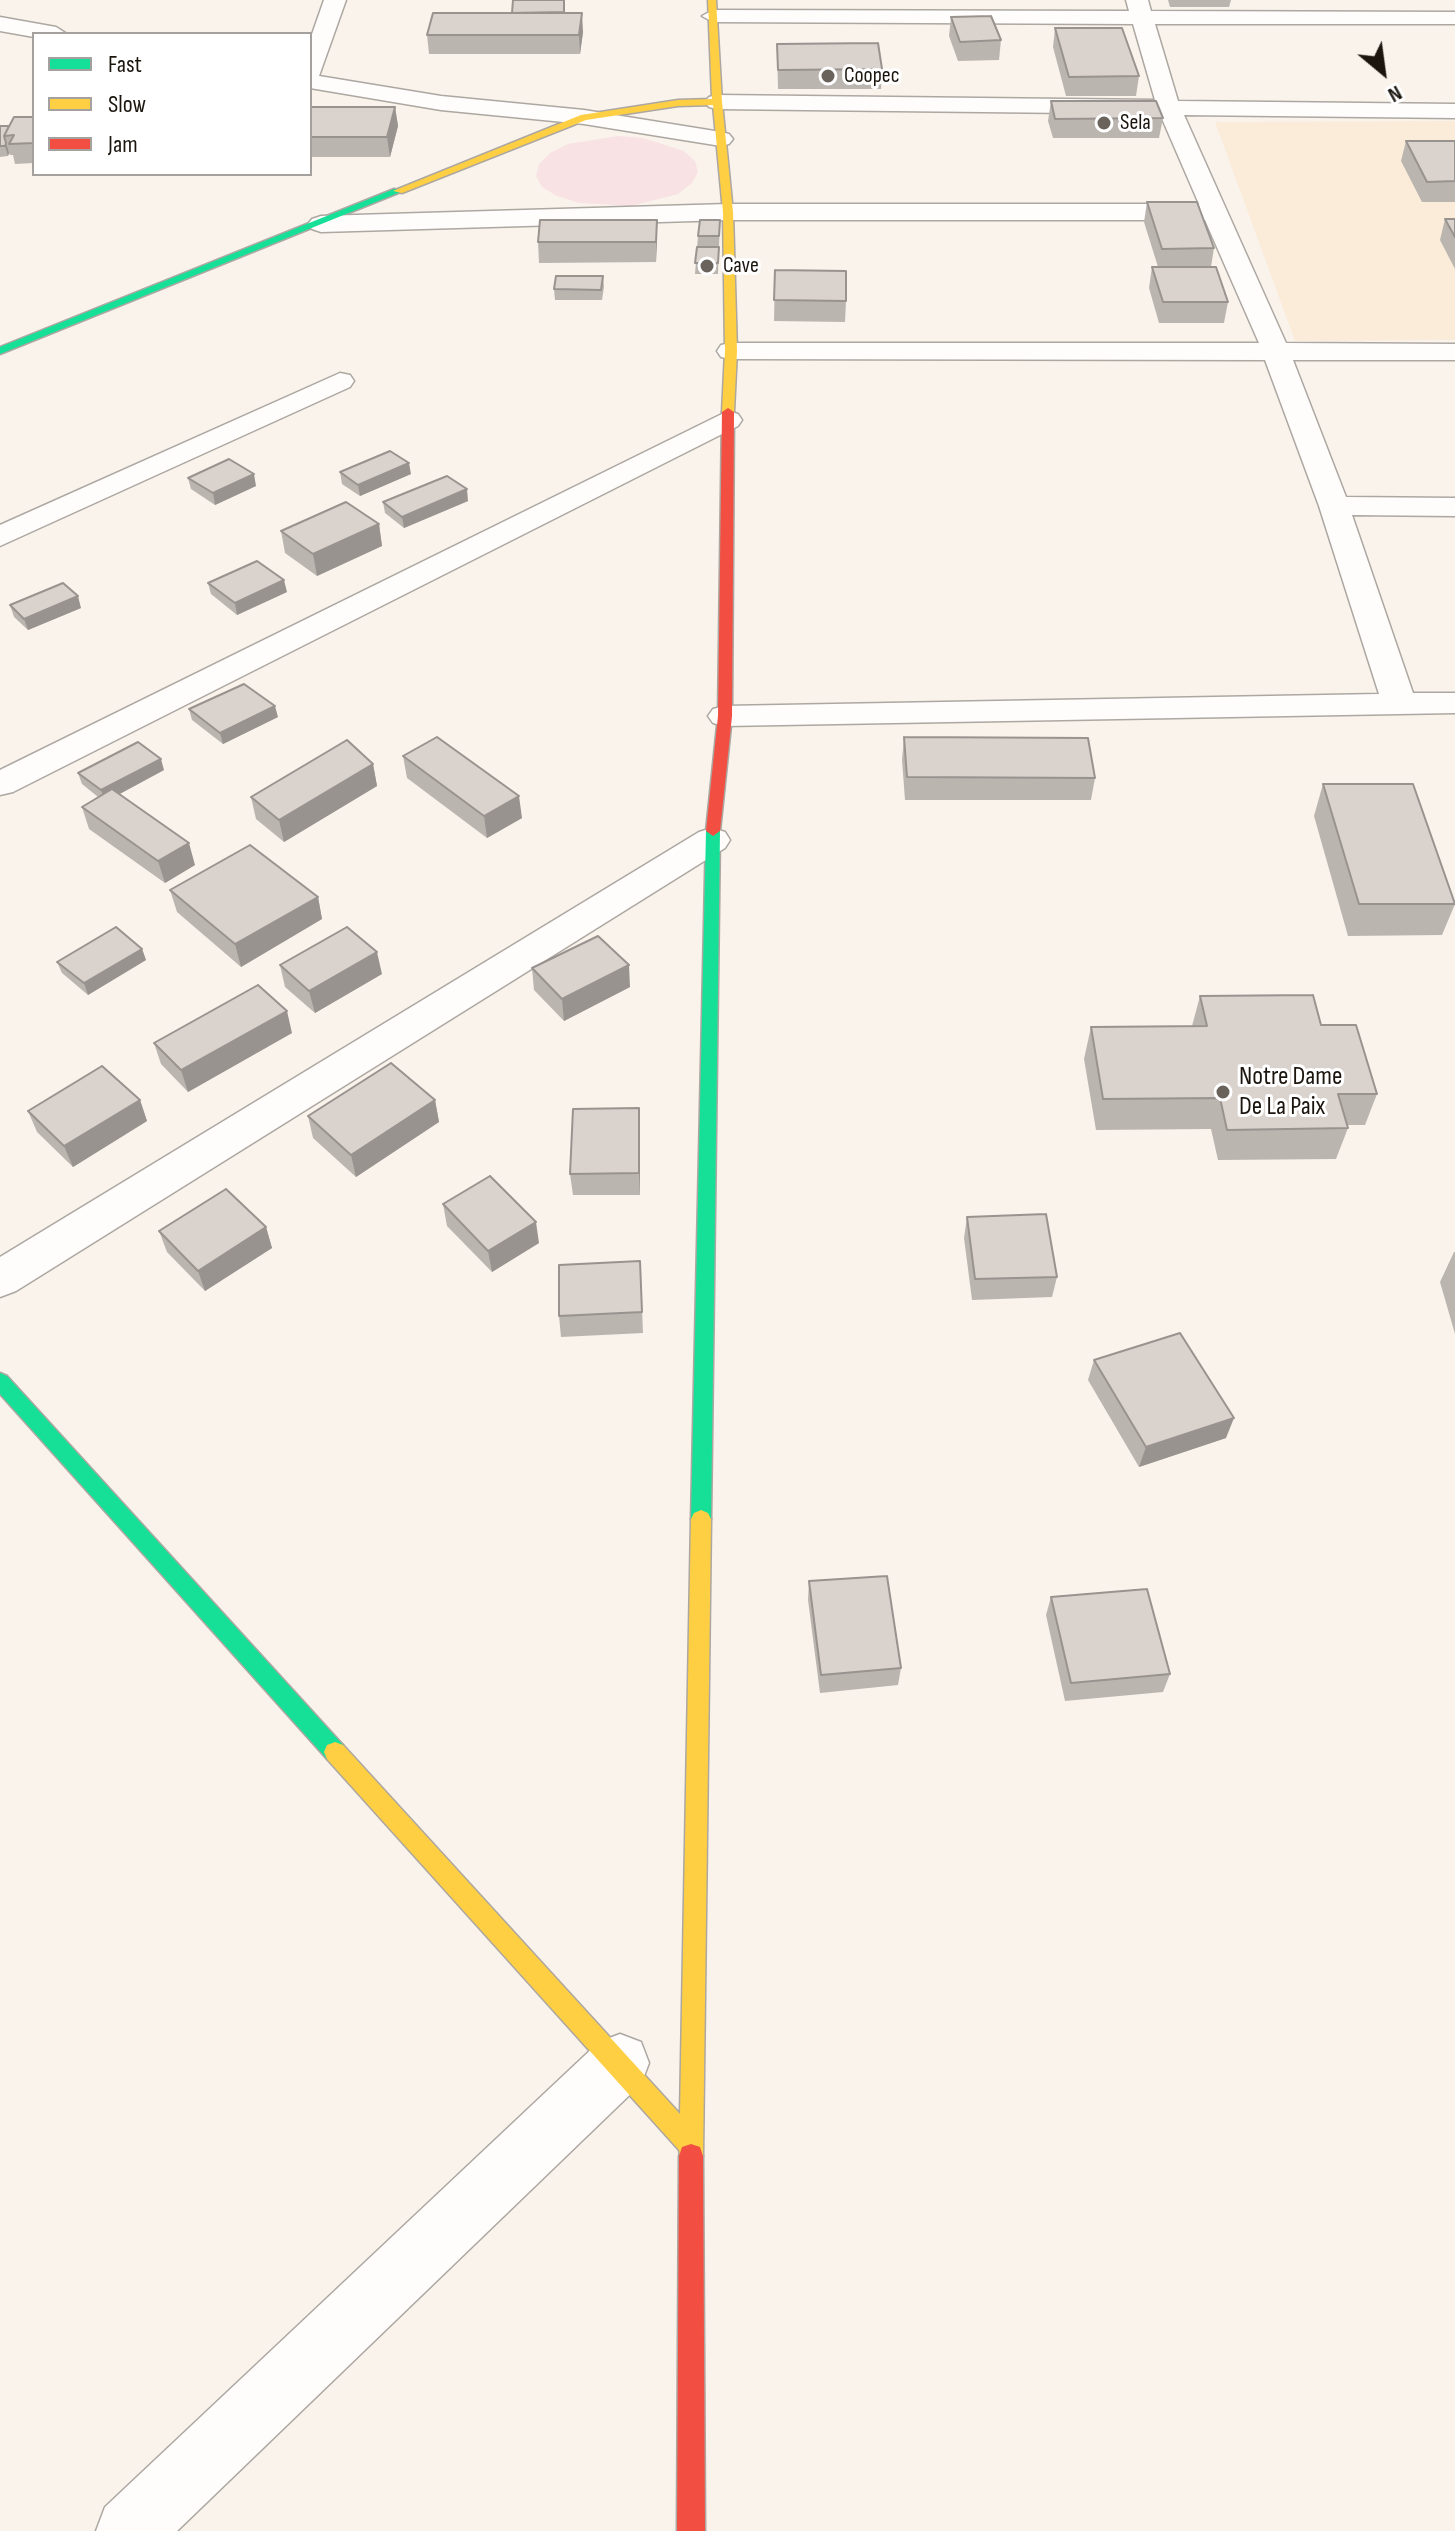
<!DOCTYPE html>
<html>
<head>
<meta charset="utf-8">
<style>
	body { margin:0 }
	#map { position:relative; width:1455px; height:2531px; overflow:hidden; background:#f9f3ec; font-family:"Sofia Sans Condensed",sans-serif }
	canvas { display:block }
	.legend { position:absolute; left:32px; top:32px; width:280px; height:144px; box-sizing:border-box; background:#fff; border:2px solid #a4a19f; margin:0; padding:10px 14px; list-style:none; font-size:24px; color:#1b150e }
	.legend li { display:flex; align-items:center; gap:16px; height:40px }
	.legend b { width:40px; border:2px solid #a4a19f }
	.north { position:absolute; left:1343px; top:32px; width:80px; height:80px; -webkit-text-stroke:6px #fff; paint-order:stroke; rotate:151deg; font-size:22px; font-weight:700; line-height:32px; text-align:center; color:#1b150e }
	.north::after { content:''; display:block; margin:auto; width:28px; height:36px; background:#1b150e; clip-path:polygon(50% 0,100% 100%,50% 72%,0 100%) }
</style>
</head>
<body>
<div id="map">
<canvas width="1455" height="2531"></canvas>
<ul class="legend">
<li><b style="height:10px;background:#16e098"></b>Fast</li>
<li><b style="height:10px;background:#ffcf43"></b>Slow</li>
<li><b style="height:10px;background:#f24e42"></b>Jam</li>
</ul>
<div class="north">N</div>
</div>
<script>
const context = document.querySelector('canvas').getContext('2d');
context.lineJoin = 'round';
function fillPath(path, color) { context.fillStyle = color; context.fill(path, 'evenodd'); }
const shape = rows => new Path2D(rows.map(r => 'M' + r).join(''));
function trace(path, color, width, dash) { context.strokeStyle = color; context.lineWidth = width; context.lineCap = dash ? 'butt' : 'round'; context.setLineDash(dash || []); context.stroke(path); }
function drawText(font, color, halo, rows, align = 'center') {
  context.font = font + ' "Sofia Sans Condensed",sans-serif'; context.lineWidth = 6; context.setLineDash([]); context.textBaseline = 'middle'; context.strokeStyle = halo; context.fillStyle = color; for (const [text, x, y, turn = 0] of rows) {
    context.save(); context.translate(x, y); context.rotate((+turn || 0) * Math.PI / 180); context.textAlign = isNaN(turn) ? turn : align; if (halo) context.strokeText(text, 0, 0); context.fillText(text, 0, 0); context.restore();
  }
}
fillPath(shape([
	[1455,121,1455,340,1295,341,1215,122]
]), '#fbebd9');
fillPath(shape([
	[618,136,643,138,684,151,695,161,698,172,692,183,678,194,631,206,579,203,557,196,542,187,536,176,539,164,550,153,568,144]
]), '#f8e2e3');
const street = shape([
	[324,0,346,0,319,76,441,96,584,110,721,132,729,134,733,139,729,144,721,146,584,124,441,110,310,88,310,40,324,0],
	[1126,0,1148,0,1151,11,1455,12,1455,24,1155,24,1178,101,1455,104,1455,118,1184,115,1286,343,1455,344,1455,360,1293,360,1346,497,1455,498,1455,516,1352,515,1413,693,1455,693,1455,713,725,726,713,723,708,716,713,709,725,706,1379,694,1319,506,1265,360,731,359,721,357,717,351,721,345,731,343,1259,343,1205,220,728,220,321,232,312,229,308,224,312,219,321,216,728,204,1199,204,1160,114,717,109,709,107,705,102,709,97,717,95,1155,100,1133,24,713,22,702,16,713,10,1129,11,1126,0],
	[0,17,56,27,67,34,34,34,34,37,0,31,0,17],
	[340,373,350,375,354,381,350,387,0,546,0,525,340,373],
	[728,411,738,414,742,420,738,426,13,792,0,795,0,770,728,411],
	[712,828,725,832,730,840,725,848,16,1291,0,1297,0,1257,699,832,712,828],
	[620,2034,641,2042,649,2063,641,2084,177,2531,96,2531,105,2507,599,2042,620,2034]
]);
const fast = shape([
	[394,189,403,191,0,354,0,347,394,189],
	[713,826,720,831,711,1519,708,1525,701,1528,694,1525,691,1519,706,831,713,826],
	[0,1373,7,1376,343,1745,346,1752,343,1759,335,1762,327,1759,0,1394,0,1373]
]);
const slow = shape([
	[708,0,716,0,722,102,733,212,737,351,734,412,728,416,722,412,725,351,723,212,713,105,678,106,586,120,402,193,393,191,581,115,678,100,712,99,708,0],
	[701,1510,708,1513,711,1519,703,2156,700,2165,691,2168,682,2165,679,2150,327,1759,324,1752,327,1745,335,1742,343,1745,680,2114,691,1519,694,1513,701,1510]
]);
const jam = shape([
	[728,408,734,412,732,716,720,831,713,836,706,831,718,716,722,412,728,408],
	[691,2144,700,2147,703,2156,705,2531,677,2531,679,2156,682,2147,691,2144]
]);
trace(street, '#ada7a1', 3);
trace(fast, '#ada7a1', 3);
trace(slow, '#ada7a1', 3);
trace(jam, '#ada7a1', 3);
fillPath(street, '#fefdfc');
fillPath(fast, '#16e098');
fillPath(slow, '#ffcf43');
fillPath(jam, '#f24e42');
fillPath(shape([
	[564,0,565,13,583,32,580,54,429,54,427,35],
	[1168,0,1231,0,1229,7,1170,7],
	[951,17,1001,40,999,60,958,61,949,36],
	[1055,28,1139,76,1136,96,1066,96,1053,47],
	[777,44,882,69,881,89,778,89],
	[1051,101,1163,118,1159,138,1053,138,1048,121],
	[310,107,395,107,398,126,390,157,310,157],
	[34,117,34,163,15,164,13,155,10,155,9,153,8,156,0,157,0,126,9,126],
	[1406,141,1455,141,1455,202,1422,202,1401,161],
	[1147,202,1214,248,1211,267,1228,302,1224,323,1159,323,1149,288,1152,267,1158,267,1144,222],
	[1445,219,1455,219,1455,269,1440,240],
	[657,220,656,262,539,263,538,242],
	[720,220,718,274,695,274,698,236],
	[775,270,846,301,845,322,774,321],
	[603,276,604,287,602,300,555,300,554,289],
	[340,472,411,474,360,496,342,484],
	[188,478,256,486,215,505,191,489],
	[468,501,404,528,385,513,383,502],
	[379,524,382,546,317,576,285,553,281,531],
	[208,583,287,592,237,615,211,594],
	[10,605,81,608,28,630,14,617],
	[189,709,278,717,223,744,192,720],
	[904,737,1095,778,1091,800,905,800,902,760],
	[403,756,522,818,487,838,407,778],
	[373,764,377,786,284,842,256,819,251,797],
	[164,770,119,794,195,865,165,883,89,829,82,807,98,797,82,784,78,773],
	[1323,784,1455,904,1442,935,1348,936,1314,816],
	[170,890,318,897,322,919,241,967,177,912],
	[142,949,146,960,88,995,62,973,57,962],
	[280,965,382,974,315,1013,285,987],
	[532,968,630,987,564,1021,534,990],
	[1200,996,1321,1025,1377,1094,1365,1125,1347,1125,1348,1128,1336,1159,1218,1160,1211,1129,1096,1130,1084,1059,1091,1027,1192,1026],
	[292,1033,188,1092,161,1064,154,1043],
	[140,1100,147,1121,73,1167,37,1132,28,1111],
	[435,1100,439,1122,356,1177,313,1138,308,1116],
	[640,1130,640,1195,573,1195,570,1174],
	[443,1204,539,1243,492,1272,447,1226],
	[967,1217,1057,1277,1052,1297,972,1300,964,1238],
	[266,1227,272,1248,205,1291,167,1252,159,1231],
	[1454,1252,1455,1252,1455,1334,1440,1282],
	[640,1261,643,1333,561,1337,559,1316],
	[1094,1360,1226,1438,1139,1467,1088,1380],
	[809,1581,901,1668,898,1685,820,1693,808,1600],
	[1051,1597,1170,1674,1163,1692,1065,1701,1046,1615]
]), '#bbb5b0');
fillPath(shape([
	[582,13,583,32,580,54,579,35],
	[395,107,398,126,390,157,387,137],
	[6,143,9,153,8,156,5,146],
	[657,220,657,241,656,262,656,242],
	[409,463,411,474,360,496,358,485],
	[254,474,256,486,215,505,213,493],
	[467,489,468,501,404,528,402,517],
	[379,524,382,546,317,576,313,554],
	[284,580,287,592,237,615,235,603],
	[78,596,81,608,28,630,24,619],
	[275,706,278,717,223,744,220,733],
	[161,759,164,770,105,802,101,790],
	[373,764,377,786,284,842,279,820],
	[519,796,522,818,487,838,484,816],
	[189,843,195,865,165,883,158,861],
	[318,897,322,919,241,967,235,944],
	[142,949,146,960,88,995,84,983],
	[377,952,382,974,315,1013,309,991],
	[629,965,630,987,564,1021,562,999],
	[287,1011,292,1033,188,1092,181,1070],
	[140,1100,147,1121,73,1167,64,1146],
	[435,1100,439,1122,356,1177,351,1155],
	[639,1108,640,1130,640,1195,639,1173],
	[536,1222,539,1243,492,1272,488,1251],
	[266,1227,272,1248,205,1291,198,1271],
	[1234,1418,1226,1438,1139,1467,1146,1447]
]), '#999390');
const building = shape([
	[513,0,564,0,564,12,512,13,513,0],
	[433,13,582,13,579,35,427,35,433,13],
	[991,16,1001,40,960,42,951,17,991,16],
	[1055,28,1122,28,1139,76,1069,77,1055,28],
	[878,43,882,69,778,70,777,44,878,43],
	[1051,101,1156,101,1163,118,1055,119,1051,101],
	[310,107,395,107,387,137,310,137,310,107],
	[14,117,34,117,34,143,9,144,14,135,4,136,14,117],
	[0,126,9,126,4,136,6,143,5,146,0,146,0,126],
	[1406,141,1455,141,1455,181,1427,182,1406,141],
	[1147,202,1197,202,1214,248,1162,249,1147,202],
	[1445,219,1455,219,1455,237,1445,219],
	[540,220,657,220,656,242,538,242,540,220],
	[700,220,720,220,719,236,698,236,700,220],
	[697,247,719,247,718,263,695,263,697,247],
	[1152,267,1216,267,1228,302,1163,302,1152,267],
	[775,270,846,271,846,301,774,300,775,270],
	[556,276,603,276,601,290,554,289,556,276],
	[390,451,409,463,358,485,340,472,390,451],
	[229,459,254,474,213,493,188,478,229,459],
	[447,476,467,489,402,517,383,502,447,476],
	[346,502,379,524,313,554,281,531,346,502],
	[257,561,284,580,235,603,208,583,257,561],
	[63,583,78,596,24,619,10,605,63,583],
	[244,684,275,706,220,733,189,709,244,684],
	[437,737,519,796,484,816,403,756,437,737],
	[904,737,1088,738,1095,778,907,777,904,737],
	[347,740,373,764,279,820,251,797,347,740],
	[138,742,161,759,101,790,78,773,138,742],
	[1323,784,1413,784,1455,904,1359,904,1323,784],
	[112,789,189,843,158,861,82,807,112,789],
	[250,845,318,897,235,944,170,890,250,845],
	[116,927,142,949,84,983,57,962,116,927],
	[347,927,377,952,309,991,280,965,347,927],
	[598,936,629,965,562,999,532,968,598,936],
	[258,985,287,1011,181,1070,154,1043,258,985],
	[1313,995,1321,1025,1356,1025,1377,1094,1338,1094,1348,1128,1227,1130,1220,1098,1103,1099,1091,1027,1207,1026,1200,996,1313,995],
	[391,1063,435,1100,351,1155,308,1116,391,1063],
	[102,1066,140,1100,64,1146,28,1111,102,1066],
	[639,1108,639,1173,570,1174,573,1109,639,1108],
	[490,1176,536,1222,488,1251,443,1204,490,1176],
	[226,1189,266,1227,198,1271,159,1231,226,1189],
	[1046,1214,1057,1277,975,1279,967,1217,1046,1214],
	[640,1261,642,1312,559,1316,559,1265,640,1261],
	[1180,1333,1234,1418,1146,1447,1094,1360,1180,1333],
	[887,1576,901,1668,821,1675,809,1581,887,1576],
	[1147,1589,1170,1674,1071,1683,1051,1597,1147,1589]
]);
fillPath(building, '#dad2cd');
trace(building, '#999390', 2);
for (const [x, y, r, color] of [
	[828,76,8,"#69635c"],
	[1104,123,8,"#69635c"],
	[707,266,8,"#69635c"],
	[1223,1092,8,"#69635c"]
]) { const dot = new Path2D(); dot.arc(x, y, r, 0, 2 * Math.PI); context.fillStyle = color; context.fill(dot); trace(dot, '#fff', 3); }
drawText('22px', '#1b150e', '#fff', [
	["Coopec",844,76],
	["Sela",1120,123],
	["Cave",723,266]
], 'left');
drawText('26px', '#1b150e', '#fff', [
	["Notre Dame",1239,1077],
	["De La Paix",1239,1107]
], 'left');
</script>
</body>
</html>
